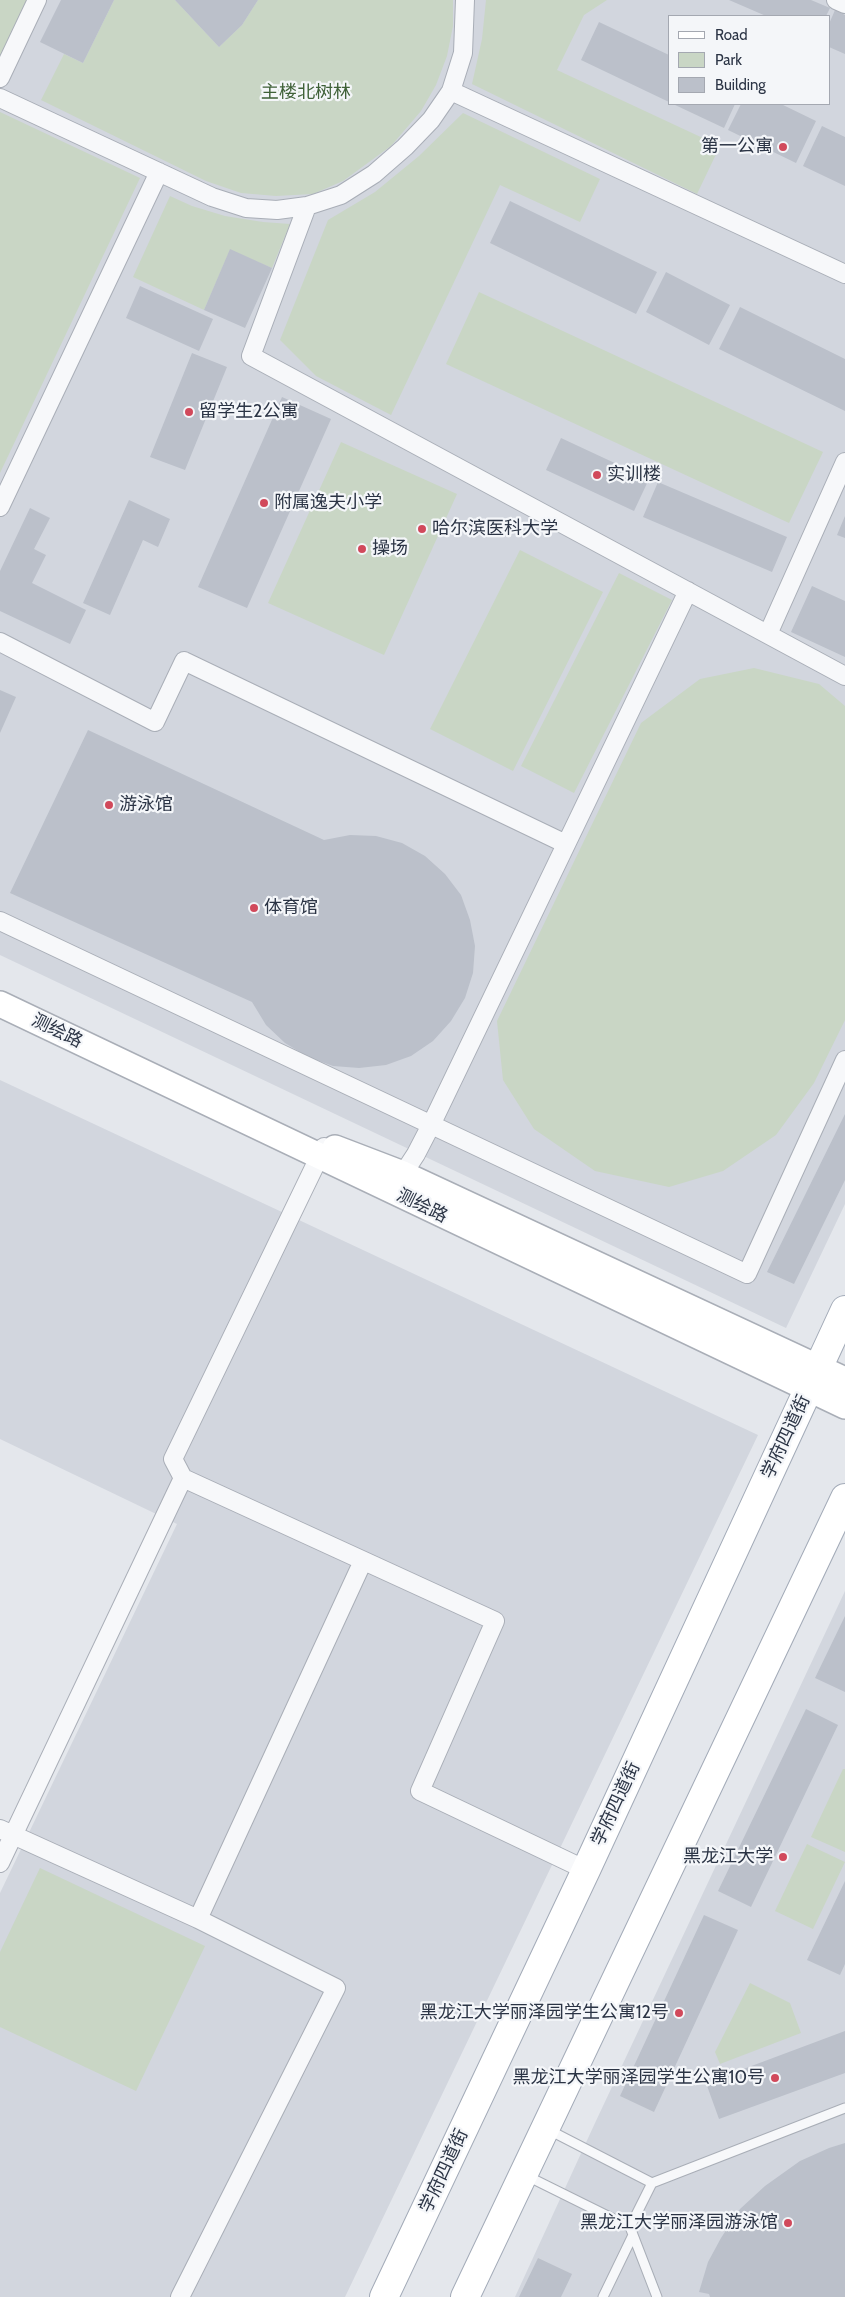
<!DOCTYPE html>
<html>
<head>
<meta charset="utf-8">
<style>
	body { margin:0 }
	#map { position:relative; width:845px; height:2297px; overflow:hidden; background:#e4e7ec; font-family:Cabin,sans-serif }
	canvas { display:block }
	.legend { position:absolute; left:668px; top:15px; width:162px; height:90px; box-sizing:border-box; background:#f4f6f9; border:1px solid #a4a8b1; margin:0; padding:6px 9px; list-style:none; font-size:15px; color:#2b3445 }
	.legend li { display:flex; align-items:center; gap:10px; height:25px }
	.legend b { width:25px; border:1px solid #a4a8b1 }
</style>
</head>
<body>
<div id="map">
<canvas width="845" height="2297"></canvas>
<ul class="legend">
<li><b style="height:6px;background:#fff"></b>Road</li>
<li><b style="height:14px;background:#c9d6c5"></b>Park</li>
<li><b style="height:14px;background:#bbc0ca"></b>Building</li>
</ul>
</div>
<script>
const context = document.querySelector('canvas').getContext('2d');
context.lineJoin = 'round';
function fillPath(path, color) { context.fillStyle = color; context.fill(path, 'evenodd'); }
const shape = rows => new Path2D(rows.map(r => 'M' + r).join(''));
function trace(path, color, width, dash) { context.strokeStyle = color; context.lineWidth = width; context.lineCap = dash ? 'butt' : 'round'; context.setLineDash(dash || []); context.stroke(path); }
function drawText(font, color, halo, rows, align = 'center') {
  context.font = font + ' Cabin,"Noto Sans SC",sans-serif'; context.lineWidth = 4.5; context.setLineDash([]); context.textBaseline = 'middle'; context.strokeStyle = halo; context.fillStyle = color; for (const [text, x, y, turn = 0] of rows) {
    context.save(); context.translate(x, y); context.rotate((+turn || 0) * Math.PI / 180); context.textAlign = isNaN(turn) ? turn : align; if (halo) context.strokeText(text, 0, 0); context.fillText(text, 0, 0); context.restore();
  }
}
fillPath(shape([
	[0,0,845,0,845,1204,786,1328,0,955],
	[669,16,829,16,829,104,669,104],
	[0,1080,758,1435,345,2297,0,2297,0,1893,177,1524,0,1439],
	[845,1591,845,2297,515,2297,595,2123]
]), '#d2d6de');
fillPath(shape([
	[0,0,28,0,0,59],
	[114,0,175,0,219,47,242,25,258,0,453,0,453,26,447,56,436,85,421,111,391,146,343,181,313,194,276,196,241,193,206,181,41,100,64,54,83,63],
	[486,0,607,0,584,15,557,70,720,146,697,194,472,84,482,39],
	[0,112,140,178,0,473],
	[463,113,600,179,580,222,500,185,391,415,316,376,280,340,328,220,375,192,419,156],
	[170,196,192,206,225,216,263,222,290,224,272,268,230,250,204,310,133,277],
	[479,292,823,452,789,523,446,364],
	[341,442,457,494,384,655,268,603],
	[520,550,603,592,513,771,430,729],
	[619,573,672,600,574,793,521,766],
	[754,668,819,684,845,706,845,1020,814,1083,776,1135,723,1171,669,1187,595,1171,534,1129,503,1080,497,1021,641,723,700,679],
	[843,1769,845,1769,845,1852,811,1837],
	[807,1844,845,1862,813,1929,775,1911],
	[40,1868,205,1946,136,2091,0,2027,0,1952],
	[750,1983,790,2003,801,2033,720,2064,715,2052]
]), '#c9d6c5');
fillPath(shape([
	[61,0,114,0,83,63,40,42],
	[175,0,258,0,242,25,219,47],
	[729,0,811,0,830,8,826,16,766,16],
	[835,10,845,15,845,54,829,47,829,24],
	[599,22,669,55,669,102,581,60],
	[673,104,735,104,724,128],
	[741,104,781,104,816,121,796,163,728,130],
	[822,126,845,137,845,186,803,166],
	[510,201,657,272,636,314,490,243],
	[230,249,272,268,245,328,204,310],
	[666,272,730,305,709,345,646,312],
	[140,286,213,319,199,351,126,318],
	[740,307,845,359,845,411,719,349],
	[192,353,227,367,185,470,150,457],
	[282,397,331,419,247,608,198,587],
	[561,438,649,479,634,511,546,470],
	[658,482,787,537,772,572,643,517],
	[129,500,170,519,158,547,143,540,110,615,83,603],
	[30,508,50,518,34,549,46,555,32,583,86,610,70,644,0,611,0,571],
	[845,516,845,538,837,535],
	[812,586,845,601,845,657,791,632],
	[0,690,16,697,0,733],
	[88,730,324,840,350,835,376,836,402,843,425,856,445,874,461,895,470,920,475,946,473,973,465,998,451,1021,433,1041,411,1056,386,1065,359,1068,333,1066,308,1057,285,1043,266,1025,252,1002,10,893],
	[845,1114,845,1180,794,1284,767,1272],
	[845,1616,845,1692,815,1678],
	[806,1709,838,1725,751,1907,718,1891],
	[845,1881,845,1964,840,1975,807,1960],
	[704,1915,738,1930,654,2112,620,2096],
	[845,2031,845,2073,719,2119,706,2083],
	[845,2143,845,2297,710,2297,709,2294,699,2292,708,2262,721,2238,740,2209,765,2186,800,2161,829,2148],
	[538,2258,572,2274,561,2297,519,2297]
]), '#bbc0ca');
const lane = shape([
	[547,2129,652,2183,845,2108],
	[527,2176,630,2227],
	[652,2183,630,2227,657,2297],
	[603,2297,633,2235]
]);
const street = shape([
	[836,0,845,4],
	[0,78,37,0],
	[451,91,845,274],
	[0,98,212,197,246,208,277,210,307,206,341,195,374,174,405,147,431,120,451,91,463,53,465,0],
	[307,206,251,356,845,676],
	[0,507,159,172],
	[768,634,845,462],
	[0,642,155,722,184,661,566,844],
	[0,921,747,1274,845,1060],
	[403,1174,416,1154,431,1125,688,591],
	[183,1478,495,1621,420,1791,586,1870],
	[0,1829,198,1919],
	[0,1863,183,1478,173,1459,324,1147],
	[180,2297,336,1988,198,1919,363,1561]
]);
const secondary = shape([
	[0,1004,845,1406],
	[335,1148,403,1174,845,1380]
]);
const primary = shape([
	[384,2297,586,1870,845,1310],
	[465,2297,845,1498]
]);
trace(lane, '#a9aeb7', 11);
trace(street, '#a9aeb7', 20);
trace(secondary, '#a9aeb7', 28);
trace(primary, '#a3abb8', 30);
trace(lane, '#f7f8fa', 9);
trace(street, '#f7f8fa', 18);
trace(secondary, '#fff', 25);
trace(primary, '#fff', 28);
for (const [x, y, r, color] of [
	[783,147,5,"#d1495b"],
	[189,412,5,"#d1495b"],
	[597,475,5,"#d1495b"],
	[264,503,5,"#d1495b"],
	[422,529,5,"#d1495b"],
	[362,549,5,"#d1495b"],
	[109,805,5,"#d1495b"],
	[254,908,5,"#d1495b"],
	[783,1857,5,"#d1495b"],
	[679,2013,5,"#d1495b"],
	[775,2078,5,"#d1495b"],
	[788,2223,5,"#d1495b"]
]) { const dot = new Path2D(); dot.arc(x, y, r, 0, 2 * Math.PI); context.fillStyle = color; context.fill(dot); trace(dot, '#f4f6f9', 2); }
drawText('18px', '#3f6138', '#f4f6f9', [
	["主楼北树林",306,93]
]);
drawText('18px', '#2b3445', '#f4f6f9', [
	["第一公寓",773,147,"right"],
	["留学生2公寓",199,412],
	["实训楼",607,475],
	["附属逸夫小学",274,503],
	["哈尔滨医科大学",432,529],
	["操场",372,549],
	["游泳馆",119,805],
	["体育馆",264,908],
	["黑龙江大学",773,1857,"right"],
	["黑龙江大学丽泽园学生公寓12号",669,2013,"right"],
	["黑龙江大学丽泽园学生公寓10号",765,2078,"right"],
	["黑龙江大学丽泽园游泳馆",778,2223,"right"]
], 'left');
drawText('18px', '#2b3445', '#f4f6f9', [
	["测绘路",57,1031,26],
	["测绘路",422,1206,26],
	["学府四道街",786,1437,-65],
	["学府四道街",616,1804,-65],
	["学府四道街",444,2171,-65]
]);
</script>
</body>
</html>
